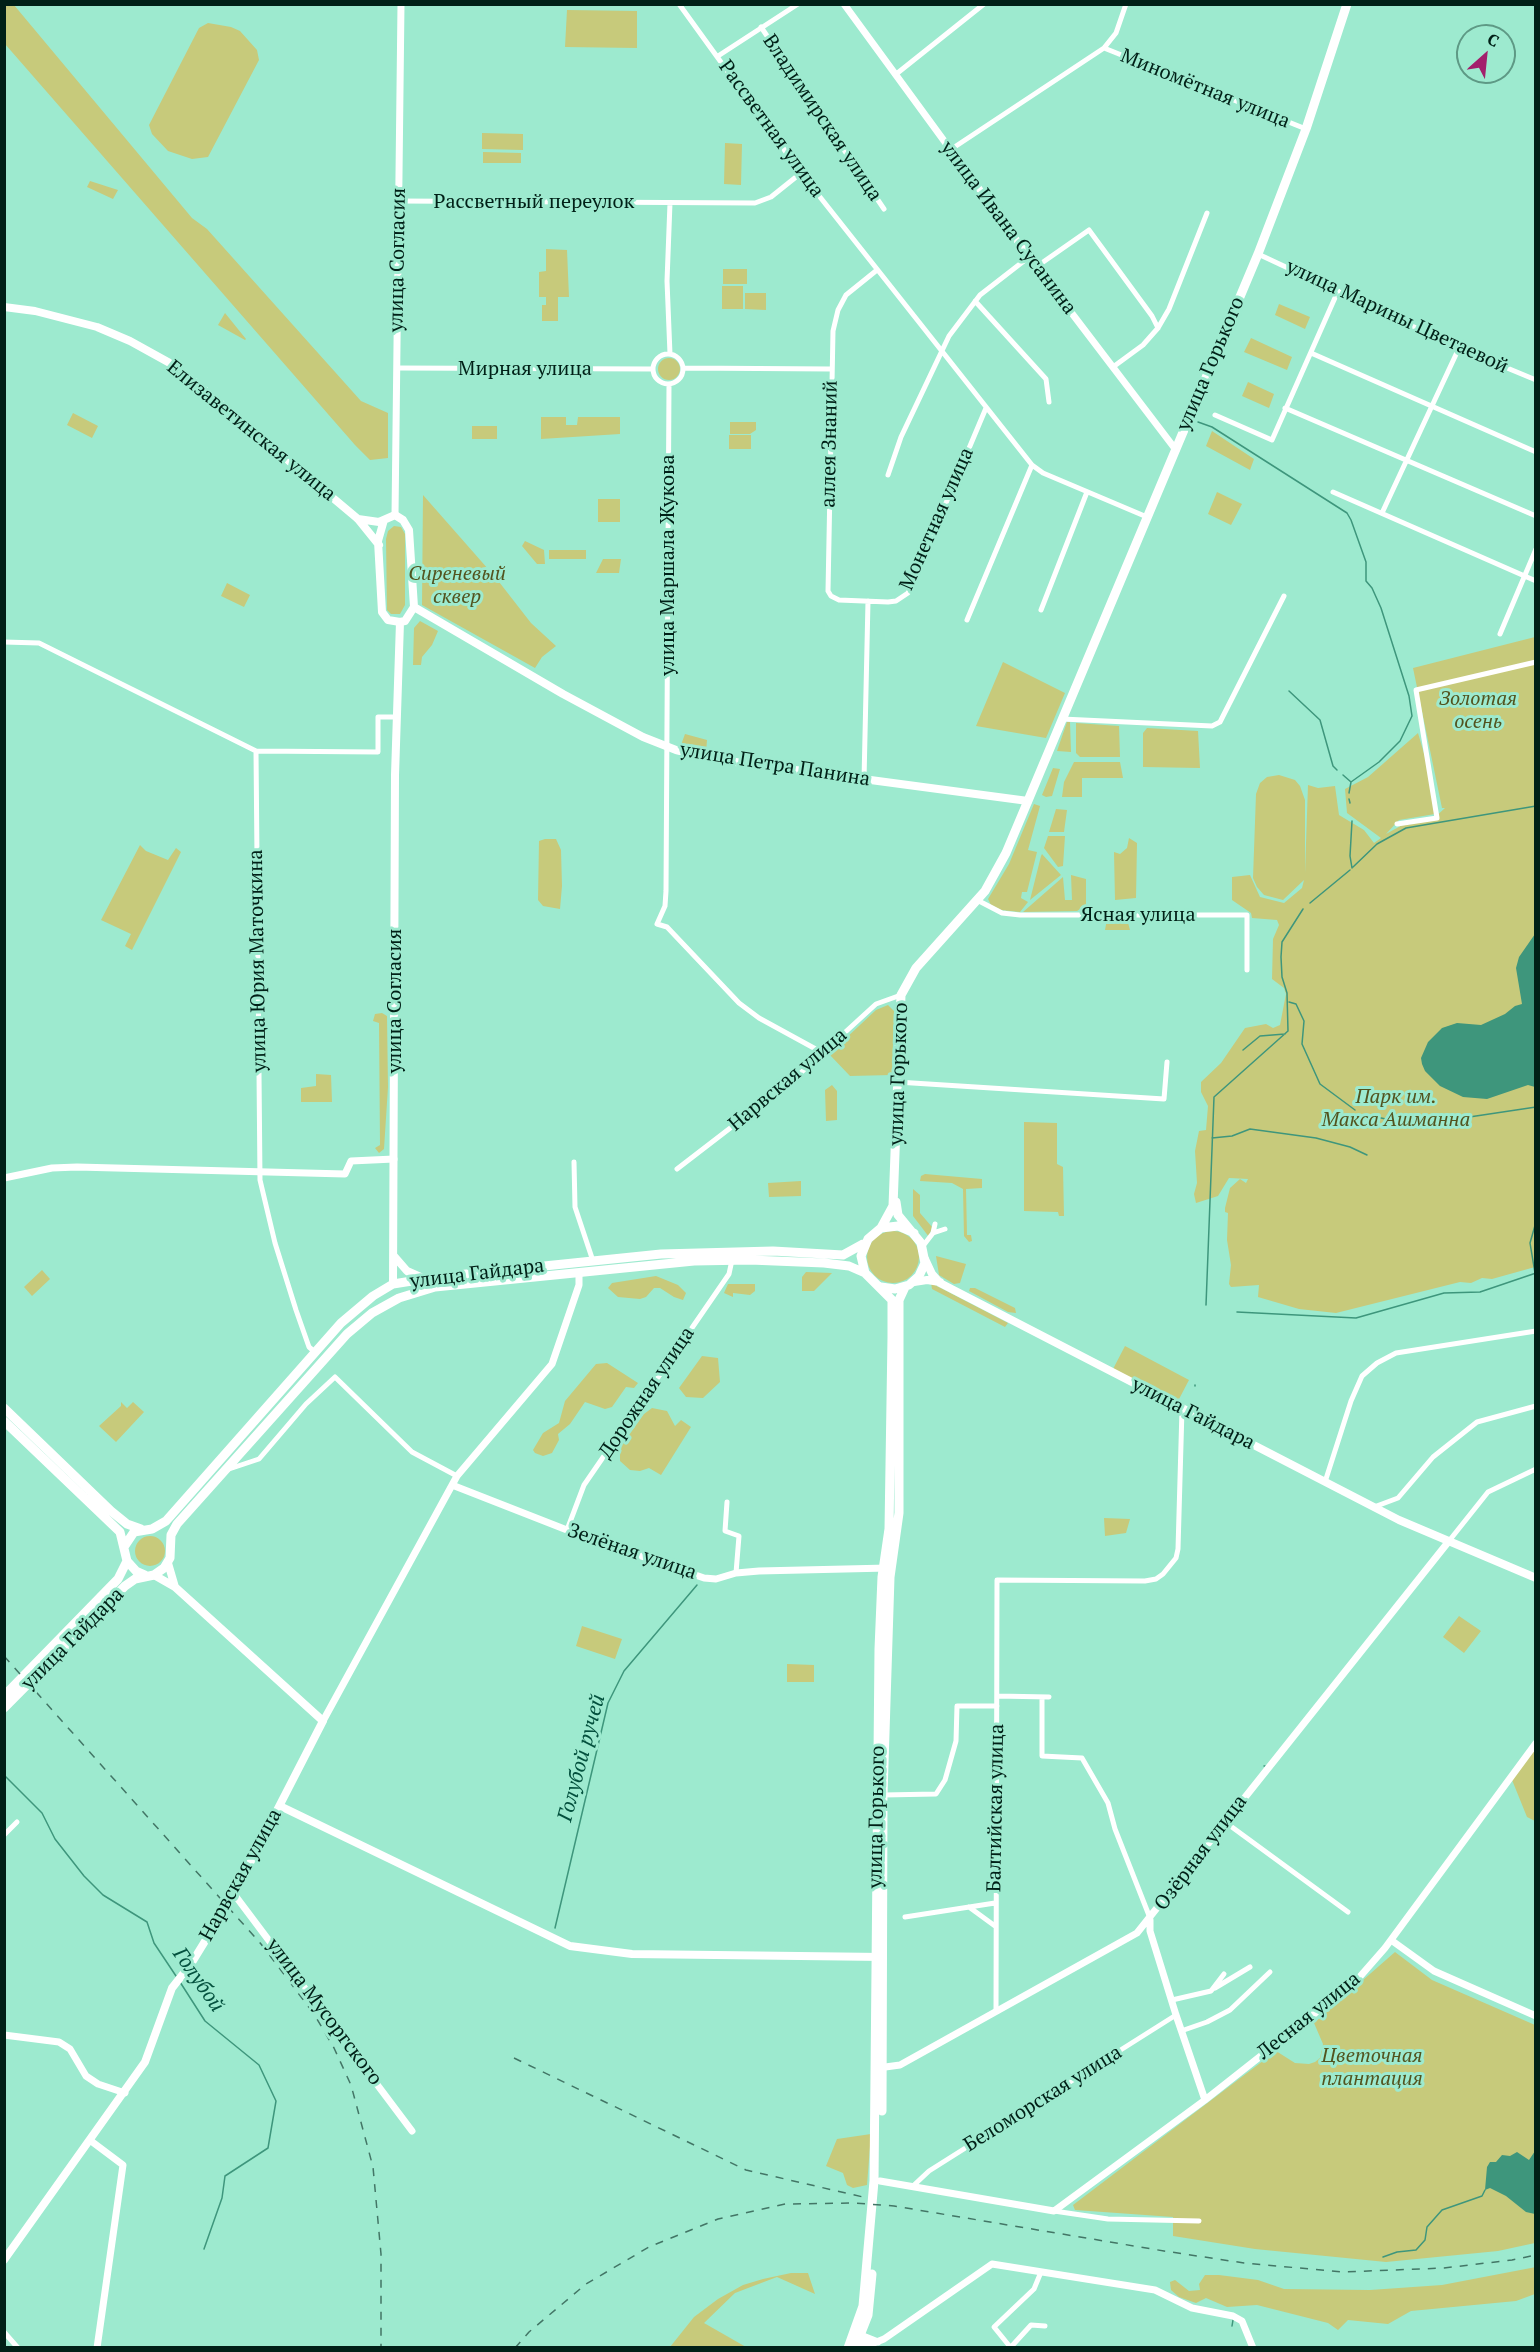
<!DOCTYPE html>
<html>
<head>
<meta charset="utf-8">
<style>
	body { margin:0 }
	#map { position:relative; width:1540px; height:2352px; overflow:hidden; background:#9deacf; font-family:"PT Serif",serif }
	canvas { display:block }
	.frame { position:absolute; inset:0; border:6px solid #002017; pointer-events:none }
	.north { position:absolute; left:1456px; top:24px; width:60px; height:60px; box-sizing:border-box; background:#9deacf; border:2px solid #5e9985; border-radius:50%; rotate:27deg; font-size:16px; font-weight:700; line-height:24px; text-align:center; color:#002017 }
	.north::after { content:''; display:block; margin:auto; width:21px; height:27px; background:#a31f6c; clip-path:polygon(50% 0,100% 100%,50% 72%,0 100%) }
</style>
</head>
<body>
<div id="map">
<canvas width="1540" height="2352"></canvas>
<div class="frame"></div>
<div class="north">С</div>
</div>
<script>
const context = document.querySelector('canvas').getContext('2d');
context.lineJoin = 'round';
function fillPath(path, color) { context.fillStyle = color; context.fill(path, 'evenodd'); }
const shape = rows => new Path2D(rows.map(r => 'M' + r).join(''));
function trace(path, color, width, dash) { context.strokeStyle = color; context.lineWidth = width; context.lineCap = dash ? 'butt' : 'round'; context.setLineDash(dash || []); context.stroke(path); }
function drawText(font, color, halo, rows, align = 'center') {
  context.font = font + ' "PT Serif",serif'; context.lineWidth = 6; context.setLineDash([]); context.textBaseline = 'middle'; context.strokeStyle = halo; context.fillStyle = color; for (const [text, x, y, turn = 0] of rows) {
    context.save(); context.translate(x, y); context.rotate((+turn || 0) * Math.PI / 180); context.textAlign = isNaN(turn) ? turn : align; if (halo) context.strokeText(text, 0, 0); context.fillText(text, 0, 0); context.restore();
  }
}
fillPath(shape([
	[5,4,14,5,192,218,207,229,361,401,388,413,388,458,370,460,355,445,5,44],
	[567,10,637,11,637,48,565,47],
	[208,23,231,27,240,31,257,50,259,60,208,157,192,159,168,151,152,134,149,125,199,28],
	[482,133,523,134,523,150,482,149],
	[725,143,742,144,741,185,724,184],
	[483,152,521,153,521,163,483,163],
	[90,181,118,190,113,199,87,187],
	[546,249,567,250,569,297,558,297,558,321,542,321,542,305,546,305,546,297,539,297,539,272,546,271],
	[723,269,747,269,747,284,723,284],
	[722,286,743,286,743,309,722,309],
	[745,293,766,293,766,310,745,309],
	[1279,304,1310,317,1305,329,1275,315],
	[225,313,246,339,245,340,218,325],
	[1251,338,1292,357,1287,370,1244,352],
	'658 369a11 11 0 1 1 22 0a11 11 0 1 1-22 0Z',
	[1248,382,1274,394,1269,408,1242,396],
	[73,413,98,426,92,438,67,425],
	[541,417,566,417,566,425,577,425,578,417,620,417,620,434,541,439],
	[730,422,756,422,756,430,750,434,730,434],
	[472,426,497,426,497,439,472,439],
	[1212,431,1254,459,1250,470,1206,446],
	[729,435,751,435,751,449,729,449],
	[1217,492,1242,504,1231,525,1208,514],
	[423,495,496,578,531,623,556,646,542,657,535,668,422,605],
	[598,499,620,499,620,522,598,522],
	[394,526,401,527,405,534,405,605,400,614,391,614,387,610,386,539,388,531],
	[525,541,544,550,545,564,537,564,522,546],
	[549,550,586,550,586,559,549,559],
	[603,559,621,559,619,573,596,573],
	[227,583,250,595,244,607,221,596],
	[420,621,438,631,432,645,422,657,421,665,413,665,414,628],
	[1535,637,1535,1267,1492,1279,1482,1278,1471,1283,1460,1282,1336,1313,1299,1309,1258,1297,1259,1285,1231,1287,1229,1284,1231,1265,1227,1240,1228,1213,1225,1212,1225,1208,1230,1188,1240,1179,1246,1183,1248,1179,1229,1178,1218,1196,1196,1203,1194,1194,1197,1183,1195,1151,1199,1131,1206,1130,1208,1106,1201,1092,1201,1082,1221,1063,1245,1028,1266,1024,1273,1028,1280,1025,1286,994,1284,988,1272,979,1273,939,1279,925,1277,920,1252,918,1251,913,1232,900,1232,877,1250,875,1260,897,1284,903,1302,888,1304,880,1283,900,1264,895,1257,887,1253,878,1256,794,1260,783,1267,777,1279,775,1295,780,1300,786,1305,800,1305,873,1308,785,1318,788,1335,786,1339,815,1364,830,1374,843,1381,838,1347,813,1345,789,1368,777,1418,733,1430,774,1435,814,1399,820,1386,834,1406,823,1434,818,1445,808,1442,808,1413,668],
	[1003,662,1065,693,1046,738,976,726],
	[1067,722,1070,722,1071,752,1057,751],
	[1076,723,1119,726,1120,757,1080,757,1076,753],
	[1147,728,1198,731,1200,768,1143,767,1143,733],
	[685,734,707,740,706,753,681,745],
	[1074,762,1120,762,1123,778,1082,778,1082,797,1062,797,1064,782],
	[1053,768,1060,769,1052,796,1046,797,1042,795],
	[1034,804,1040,806,1028,850,1037,852,1027,892,1022,892,1021,898,1028,902,1020,912,1001,910,991,905,988,899,1009,864],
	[1056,809,1067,810,1064,832,1049,832],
	[1048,836,1065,836,1063,866,1058,867,1044,848],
	[1129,838,1137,843,1136,898,1115,900,1114,852,1120,854,1127,848],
	[545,839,556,839,561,850,562,886,560,909,543,906,538,900,539,841],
	[140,845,146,851,168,860,176,848,181,852,132,950,125,946,131,934,101,920],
	[1042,854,1061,875,1030,900,1041,856],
	[1071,875,1086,879,1086,905,1077,911,1023,912,1063,877,1065,900,1072,900],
	[1107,919,1127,919,1130,930,1105,930],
	[888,1005,894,1011,892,1075,850,1076,829,1054,876,1010],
	[382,1013,387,1016,388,1087,384,1149,379,1153,375,1148,380,1145,379,1023,373,1021,375,1014],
	[316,1074,331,1075,332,1102,301,1102,301,1088,316,1086],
	[832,1085,837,1091,837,1120,826,1121,825,1090],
	[1024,1122,1057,1123,1057,1164,1063,1167,1064,1216,1059,1216,1058,1212,1024,1211],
	[925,1174,982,1179,982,1188,966,1189,967,1235,971,1235,972,1241,969,1242,964,1236,963,1189,952,1183,920,1181,921,1176],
	[801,1181,801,1196,769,1197,768,1183],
	[913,1189,920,1195,920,1213,932,1227,929,1237,913,1216],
	'867 1257a26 26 0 1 1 52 0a26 26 0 1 1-52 0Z',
	[936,1256,966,1264,960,1283,954,1284,939,1275],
	[42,1270,50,1279,32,1296,24,1287],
	[806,1272,832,1273,814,1291,802,1291,802,1277],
	[656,1276,678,1285,686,1293,683,1300,674,1297,660,1288,654,1288,646,1297,640,1299,618,1297,608,1288,612,1283],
	[931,1283,1008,1323,1005,1327,932,1289],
	[728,1284,755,1284,755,1291,750,1295,733,1293,733,1297,724,1293],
	[970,1288,975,1288,1015,1308,1016,1313,1008,1312,969,1291],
	[1125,1346,1189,1380,1178,1401,1113,1369],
	[702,1356,718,1358,720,1382,703,1398,686,1397,679,1388],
	[607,1363,638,1383,634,1388,626,1387,612,1407,605,1409,585,1402,570,1424,558,1434,559,1440,552,1453,543,1456,535,1453,533,1450,543,1433,559,1423,565,1401,596,1364],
	[121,1402,127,1408,133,1402,144,1412,116,1442,99,1426,121,1406],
	[652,1408,667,1411,675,1426,681,1420,691,1427,661,1475,649,1468,640,1471,630,1470,620,1461,620,1455,622,1445,644,1414],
	[1104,1518,1130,1519,1126,1533,1105,1536],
	'135 1551a15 15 0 1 1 30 0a15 15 0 1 1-30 0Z',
	[1459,1616,1481,1631,1464,1653,1443,1637],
	[582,1626,622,1639,615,1659,576,1646],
	[787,1664,814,1665,814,1682,787,1682],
	[1535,1743,1535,1821,1527,1817,1510,1775],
	[1395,1952,1432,1980,1535,2025,1535,2243,1498,2251,1386,2262,1255,2249,1173,2236,1173,2217,1075,2210,1073,2205,1276,2051,1295,2063,1309,2064,1315,2062,1320,2058,1323,2044,1314,2023],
	[871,2134,867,2185,853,2188,847,2185,843,2173,826,2166,837,2139],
	[1536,2267,1535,2294,1516,2301,1411,2311,1388,2324,1348,2320,1338,2330,1328,2323,1257,2305,1227,2307,1206,2298,1196,2303,1179,2297,1171,2290,1170,2282,1175,2280,1189,2291,1200,2290,1199,2284,1205,2275,1219,2275,1258,2280,1284,2289,1370,2290,1442,2285],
	[791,2273,808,2273,815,2294,777,2277,735,2293,704,2323,746,2347,670,2347,694,2317,718,2299,743,2285,763,2279]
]), '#c7ca7b');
fillPath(shape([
	[1535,934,1535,1087,1528,1085,1487,1099,1463,1097,1440,1086,1425,1071,1422,1064,1421,1058,1428,1042,1442,1028,1457,1023,1481,1025,1505,1014,1515,1006,1522,1004,1516,968,1519,957],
	[1535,2151,1535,2214,1526,2212,1506,2196,1490,2188,1485,2190,1487,2167,1490,2162,1496,2162,1502,2155,1510,2156,1517,2152,1529,2160]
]), '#3e967c');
trace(shape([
	[1198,422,1212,427,1347,513,1351,520,1366,562,1366,581,1372,588,1381,608,1409,696,1412,716,1400,741,1379,762,1351,782,1349,793],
	[1289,691,1320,720,1333,766,1337,770],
	[1343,775,1351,782],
	[1349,799,1350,803],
	[1352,821,1350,856,1352,868],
	[1353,867,1377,844,1406,828,1536,806],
	[1310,903,1350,870],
	[1289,1002,1296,1004,1304,1021,1302,1044,1320,1084,1355,1110],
	[1243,1050,1260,1036,1285,1034],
	[1371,1116,1401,1122,1436,1122,1536,1107],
	[1212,1138,1232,1136,1250,1129,1316,1138,1350,1147,1367,1155],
	[1535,1273,1530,1243,1536,1222],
	[1206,1305,1214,1097,1288,1031,1287,993,1282,977,1281,957,1282,942,1303,909],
	[1237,1312,1356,1318,1444,1293,1480,1292,1536,1273],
	[1195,1386,1195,1385],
	[1264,1766,1265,1766],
	[4,1775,42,1813,55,1839,84,1876,103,1895,147,1922,154,1943,176,1976],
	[555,1928,608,1703,624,1671,697,1585],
	[180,1982,205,2021,259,2065,276,2101,268,2148,225,2176,222,2198,204,2249],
	[1383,2257,1397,2252,1416,2250,1425,2240,1427,2227,1442,2210,1482,2196,1485,2190],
	[1232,2326,1233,2320]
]), '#3e967c', 1.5);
trace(shape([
	[679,4,801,173,1032,465,1043,473,1147,517],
	[761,27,884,209],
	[1104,48,1306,129],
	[718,56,798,4],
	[895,75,984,4],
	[950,150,1104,48,1116,33,1126,4],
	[399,201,755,203,771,197,801,173],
	[670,203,667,281,670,354],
	[1258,254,1459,348,1536,380],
	[1036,267,1089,230,1152,316,1158,328],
	[877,270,846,295,838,310,833,331,828,591,831,596,839,600,888,602,896,601,908,593,986,408],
	[975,301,1046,379,1049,402],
	[1311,353,1536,452],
	'653 369a15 15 0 1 1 30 0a15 15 0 1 1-30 0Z',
	[1113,367,1143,345,1158,328,1169,309,1207,213],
	[397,368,653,369],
	[684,368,831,369],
	[669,384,666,891,665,906,657,924,667,927,739,1003,759,1018,823,1053],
	[1285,408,1536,516],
	[1215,415,1272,440,1338,291],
	[888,475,901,437,949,336,980,295,1029,257],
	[1333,492,1536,581],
	[1382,513,1459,348],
	[1041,610,1087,492],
	[967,620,1032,465],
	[1500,634,1536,549],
	[4,642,39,643,256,751],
	[1062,719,1212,726,1220,722,1284,596],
	[256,751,260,1180,275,1243,296,1310,309,1347,316,1353],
	[256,751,378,752,378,717,397,717],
	[864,780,868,601],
	[1397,824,1437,818,1416,690,1536,662],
	[977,900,1002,913,1020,915,1247,915,1247,970],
	[897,1082,1164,1099,1167,1062],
	[574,1162,575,1207,593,1261],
	[677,1169,794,1079,876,1004,901,995],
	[933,1233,945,1229],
	[923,1246,933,1233,935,1224],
	[229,1469,259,1459,306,1404,335,1377,412,1452,457,1476],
	[1325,1482,1351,1401,1362,1376,1377,1363,1396,1353,1536,1331],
	[727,1502,725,1531,739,1536,736,1573],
	[1374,1507,1398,1498,1433,1457,1477,1422,1536,1406],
	[567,1530,584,1485,729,1274,732,1260],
	[1449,1541,1488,1492,1536,1469],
	[997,1696,1049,1697],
	[1042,1697,1042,1756,1082,1758,1108,1803,1115,1829,1150,1918],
	[883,1795,936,1794,945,1780,956,1741,957,1706,997,1706],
	[1225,1822,1348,1912],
	[4,1835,17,1822],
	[969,1907,995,1926],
	[905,1917,995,1903],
	[1215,1988,1250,1967],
	[1172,2000,1211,1991,1224,1974],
	[996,2012,997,1580,1145,1581,1156,1579,1163,1574,1176,1558,1178,1549,1182,1409],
	[1181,2031,1207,2022,1230,2010,1270,1972],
	[913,2186,929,2171,1176,2015],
	[1054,2211,1108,2219,1199,2221],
	[4,2332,18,2348],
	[1011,2347,1031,2325,1045,2326],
	[1011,2348,994,2327,1034,2289,1041,2272]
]), '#fff', 5);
trace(shape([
	[844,4,1029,257,1176,450],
	[395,515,401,4],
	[4,1178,52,1168,77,1167,345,1174,351,1161,394,1159],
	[452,1485,567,1530,704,1578,716,1579,736,1573,759,1571,888,1568],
	[323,1721,457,1476,552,1364,579,1285,579,1273],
	[234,1894,412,2131],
	[1150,1920,1150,1931,1176,2015,1205,2100],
	[1391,1940,1434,1971,1536,2016],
	[4,2035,59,2042,70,2049,86,2076,98,2084,125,2093],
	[878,2068,900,2065,1137,1933,1449,1541],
	[91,2141,123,2165,97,2348],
	[880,2181,1054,2211,1205,2100,1357,1980,1385,1948,1536,1743],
	[858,2334,878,2342],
	[854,2341,869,2345,884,2339,992,2264,1155,2290,1192,2308,1233,2316,1242,2321,1253,2348]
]), '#fff', 7);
trace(shape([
	[4,307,35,311,97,327,130,341,177,367,358,519,379,545],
	[358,519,379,522,395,515,403,520,409,530,414,607,405,621,400,622,388,620,382,612,378,541,384,520],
	[414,607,563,694,643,737,676,750,713,759,1028,801],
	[394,1256,407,1271,425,1279],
	[925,1259,932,1274,940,1283,971,1299,1399,1520,1536,1578],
	[914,1282,927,1280,940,1282],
	[393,1284,395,775,400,622],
	[168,1563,175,1587],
	[280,1806,570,1946,632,1954,883,1957],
	[4,2260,145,2062,172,1988,191,1964,234,1894,323,1721,175,1587,154,1575]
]), '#fff', 8);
trace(shape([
	[881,1228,893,1206,901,995,916,968,985,891,1006,853,1258,254,1306,129,1347,4],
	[881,1287,895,1289,909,1285,919,1276,925,1263,921,1243,898,1215,896,1202],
	[4,1408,111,1511,127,1524,141,1529],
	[4,1421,120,1532,127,1561,136,1571,145,1575],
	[124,1547,134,1532,152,1529,166,1521,341,1323,373,1296,393,1284,437,1277,661,1254,773,1251,843,1255,863,1244],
	[4,1696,118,1579,127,1561],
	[4,1708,125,1586,135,1579,154,1575,164,1568,170,1558,171,1535,177,1524,347,1334,372,1313,399,1298,435,1287,694,1261,750,1260,824,1263,849,1266,865,1273],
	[882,2111,883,1795,890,1577,899,1513,899,1300,905,1287],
	[848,2348,863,2306,874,2181,879,1649,882,1577,889,1529,892,1337,892,1300,865,1273,861,1256,868,1239,881,1228,898,1226,914,1233],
	[855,2348,868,2315,872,2274]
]), '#fff', 9);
trace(shape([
	[4,1656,261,1944,314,2014,334,2048,351,2085,373,2167,381,2254,381,2348],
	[514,2058,746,2170,863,2197],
	[515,2348,529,2332,586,2284,649,2247,718,2219,785,2204,854,2203,894,2206,1164,2251,1244,2263,1343,2272,1444,2268,1512,2260,1536,2255],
	[540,2348,540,2347]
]), '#437666', 1.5, [8, 8]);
drawText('20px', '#002017', '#9deacf', [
	["Миномётная улица",1205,89,22],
	["Владимирская улица",822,118,56],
	["Рассветная улица",771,129,54],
	["Рассветный переулок",534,202],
	["улица Ивана Сусанина",1008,228,53],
	["улица Согласия",398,260,-89],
	["улица Марины Цветаевой",1397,317,25],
	["улица Горького",1211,364,-67],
	["Мирная улица",525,369],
	["Елизаветинская улица",251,431,39],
	["аллея Знаний",830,444,-89],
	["Монетная улица",937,519,-66],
	["улица Маршала Жукова",668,565,-90],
	["улица Петра Панина",775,765,9],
	["Ясная улица",1138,915],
	["улица Юрия Маточкина",258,961,-91],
	["улица Согласия",395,1001,-90],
	["улица Горького",899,1074,-88],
	["Нарвская улица",788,1080,-40],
	["улица Гайдара",477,1274,-7],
	["Дорожная улица",647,1393,-56],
	["улица Гайдара",1193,1414,27],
	["Зелёная улица",632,1552,19],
	["улица Гайдара",73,1639,-45],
	["Балтийская улица",996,1808,-89],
	["улица Горького",877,1817,-89],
	["Озёрная улица",1201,1853,-53],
	["Нарвская улица",241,1875,-61],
	["улица Мусоргского",324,2012,53],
	["Лесная улица",1309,2016,-39],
	["Беломорская улица",1043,2099,-32]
]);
drawText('italic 20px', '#52531e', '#9deacf', [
	["Сиреневый",457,574],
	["сквер",457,597],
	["Золотая",1478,699],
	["осень",1478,722],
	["Парк им.",1396,1097],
	["Макса Ашманна",1396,1120],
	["Цветочная",1372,2056],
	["плантация",1372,2079]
]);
drawText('italic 21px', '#04513e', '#9deacf', [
	["Голубой ручей",582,1758,-75],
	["Голубой",198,1980,55]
]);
</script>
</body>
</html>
